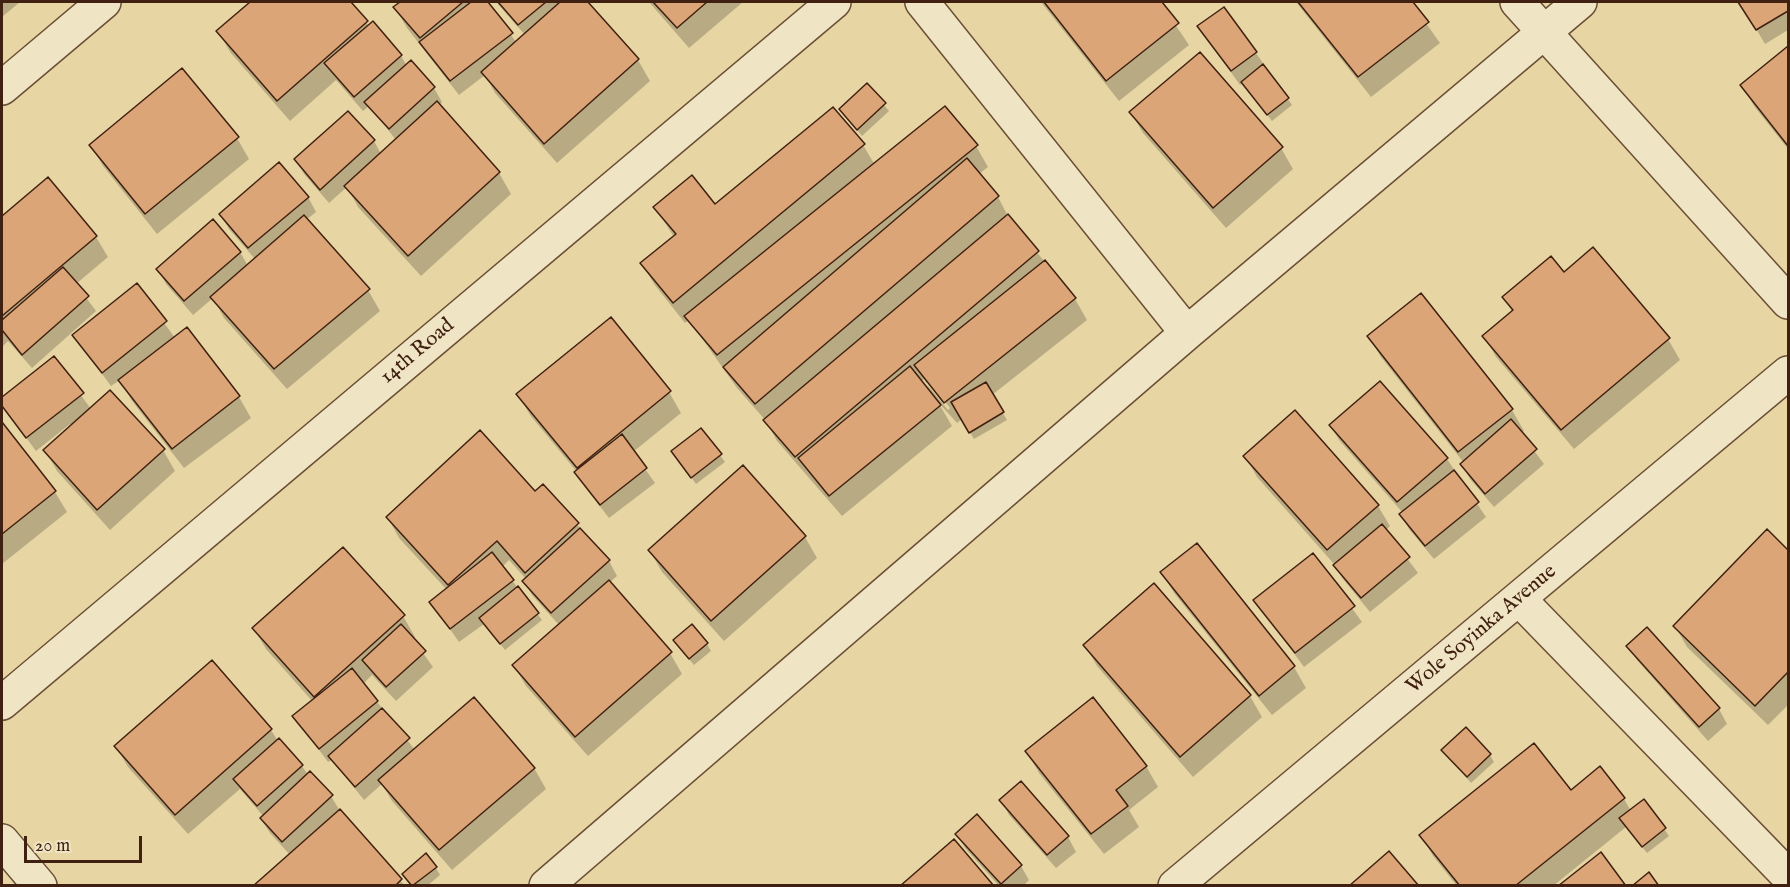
<!DOCTYPE html>
<html>
<head>
<meta charset="utf-8">
<style>
	body { margin:0 }
	#map { position:relative; width:1790px; height:887px; overflow:hidden; background:#e7d6a4; font-family:"IM FELL English",serif }
	canvas { display:block }
	.frame { position:absolute; inset:0; border:3px solid #402010; pointer-events:none }
	.scale { position:absolute; left:24px; top:836px; width:118px; height:27px; box-sizing:border-box; border:3px solid #402010; border-top:0; padding-left:8px; font-size:18px; line-height:21px; white-space:nowrap; color:#402010; -webkit-text-stroke:4px #efe4c4; paint-order:stroke }
</style>
</head>
<body>
<div id="map">
<canvas width="1790" height="887"></canvas>
<div class="frame"></div>
<div class="scale">20 m</div>
</div>
<script>
const context = document.querySelector('canvas').getContext('2d');
context.lineJoin = 'round';
function fillPath(path, color) { context.fillStyle = color; context.fill(path, 'evenodd'); }
const shape = rows => new Path2D(rows.map(r => 'M' + r).join(''));
function trace(path, color, width, dash) { context.strokeStyle = color; context.lineWidth = width; context.lineCap = dash ? 'butt' : 'round'; context.setLineDash(dash || []); context.stroke(path); }
function drawText(font, color, halo, rows, align = 'center') {
  context.font = font + ' "IM FELL English",serif'; context.lineWidth = 6; context.setLineDash([]); context.textBaseline = 'middle'; context.strokeStyle = halo; context.fillStyle = color; for (const [text, x, y, turn = 0] of rows) {
    context.save(); context.translate(x, y); context.rotate((+turn || 0) * Math.PI / 180); context.textAlign = isNaN(turn) ? turn : align; if (halo) context.strokeText(text, 0, 0); context.fillText(text, 0, 0); context.restore();
  }
}
fillPath(shape([
	[2,2,20,2,2,17],
	[252,2,349,2,369,26,401,56,407,66,411,62,434,88,442,102,439,106,499,173,511,194,421,276,358,207,347,187,329,203,304,174,296,159,348,113,374,141,381,154,396,140,369,106,363,111,336,80,290,121,230,52,218,31],
	[402,2,487,2,516,42,525,35,496,2,586,2,638,60,650,81,557,163,495,93,485,75,459,95,407,28,395,7],
	[649,2,743,2,689,48],
	[1041,2,1160,2,1189,45,1119,101],
	[1296,2,1411,2,1440,43,1371,97],
	[1740,2,1788,2,1788,30,1765,44],
	[1199,27,1256,53,1292,105,1272,121,1243,83,1240,85],
	[1788,48,1788,149,1754,106,1742,85],
	[867,85,889,111,862,136,840,109],
	[1131,113,1281,148,1293,169,1226,228,1143,133],
	[237,138,249,159,157,234,103,166,91,145],
	[863,145,875,165,976,146,988,167,979,174,998,197,1009,218,1075,299,1087,320,992,395,1007,420,974,439,962,419,957,423,938,402,952,426,842,516,777,441,766,421,737,388,689,320,685,323,654,284,642,263,674,237,655,207,715,206],
	[924,379,931,392,930,393,920,382],
	[926,383,930,383,950,408,948,410],
	[48,179,96,237,108,257,76,284,96,311,32,368,8,341,2,347,2,217],
	[308,197,316,212,306,220,368,290,380,311,287,389,224,318,213,298,193,315,166,284,158,269,240,252,248,266,255,259,229,229,221,215],
	[1564,274,1668,339,1680,360,1574,449,1496,357,1484,336,1512,312,1504,298],
	[137,285,175,338,187,329,239,397,251,418,184,468,132,401,120,380,111,386,73,335],
	[1421,295,1512,410,1524,431,1521,433,1544,464,1494,507,1470,479,1462,465,1464,463,1381,357,1369,337],
	[54,358,91,409,163,450,175,471,110,530,57,471,45,450,72,426,70,424,36,451,2,405,2,399],
	[669,392,681,413,633,452,655,483,609,518,585,487,577,472,530,415,518,394],
	[2,425,55,492,67,512,2,564],
	[1331,426,1447,459,1486,517,1434,559,1409,529,1401,515,1403,513,1339,440],
	[701,430,725,462,696,484,673,452],
	[1245,456,1378,506,1390,526,1386,530,1418,573,1370,612,1343,579,1334,564,1257,477],
	[543,486,609,561,617,576,609,583,670,653,682,674,588,756,526,686,514,665,559,625,532,595,524,581,526,579,509,560,502,567,542,620,505,650,484,624,459,642,431,602,447,590,399,538,388,518,535,493],
	[1767,531,1788,552,1788,705,1768,725,1687,647,1675,626],
	[805,537,817,558,724,641,662,572,650,551],
	[1313,555,1362,622,1304,667,1255,600],
	[1162,572,1294,667,1306,688,1272,715,1174,593],
	[1154,585,1250,696,1262,717,1193,777,1097,666,1085,645],
	[403,616,415,637,413,639,433,667,396,701,372,675,363,684,415,750,534,768,546,789,452,870,392,801,382,784,364,800,332,760,328,762,294,716,313,702,266,649,254,629],
	[707,644,711,651,694,665,679,647],
	[1628,646,1719,709,1727,724,1708,741,1637,660],
	[271,730,278,741,302,766,308,775,331,796,340,811,405,886,255,886,290,855,270,833,261,819,264,817,240,789,188,834,128,767,116,747],
	[1443,750,1490,755,1494,762,1471,783],
	[1027,752,1146,766,1158,787,1129,810,1139,827,1104,854,1039,773],
	[1021,783,1068,837,1076,852,1056,868,1009,815,1001,800],
	[1571,792,1624,799,1631,811,1644,801,1669,836,1647,853,1626,827,1553,886,1457,886,1433,856,1421,835],
	[957,834,1021,866,1029,880,1023,886,999,886,965,848],
	[436,868,440,875,427,886,411,886,403,874]
]), '#0003');
const building = shape([
	[250,2,351,2,368,21,277,101,216,31,250,2],
	[400,2,463,2,420,38,393,7,400,2],
	[471,2,488,2,513,33,450,81,419,42,471,2],
	[498,2,546,2,518,25,498,2],
	[560,2,588,2,639,59,544,144,481,72,560,2],
	[653,2,707,2,677,28,653,2],
	[1044,2,1162,2,1179,23,1106,81,1044,2],
	[1298,2,1413,2,1429,22,1358,77,1298,2],
	[1738,2,1788,2,1788,11,1756,30,1738,2],
	[1224,7,1257,52,1231,71,1197,26,1224,7],
	[373,21,402,55,354,97,324,63,373,21],
	[1788,46,1788,146,1740,85,1788,46],
	[1200,52,1283,147,1213,208,1129,112,1200,52],
	[411,60,435,87,389,129,364,102,411,60],
	[1263,64,1289,98,1267,115,1241,82,1263,64],
	[182,68,239,137,145,214,89,145,182,68],
	[867,83,886,103,857,130,839,109,867,83],
	[437,101,500,172,408,256,344,186,437,101],
	[945,106,978,145,717,355,684,316,945,106],
	[833,107,865,144,673,303,640,263,676,234,653,207,692,175,715,204,833,107],
	[348,111,375,140,320,190,294,159,348,111],
	[967,158,999,196,755,404,723,367,967,158],
	[279,162,309,197,248,248,219,214,279,162],
	[48,177,97,236,2,316,2,216,48,177],
	[1008,214,1039,251,795,457,763,420,1008,214],
	[304,215,370,289,274,369,210,297,304,215],
	[213,219,241,252,184,301,156,269,213,219],
	[1593,247,1670,338,1561,430,1482,336,1513,310,1502,297,1551,256,1564,272,1593,247],
	[1045,260,1076,298,944,403,914,365,1045,260],
	[63,267,89,296,22,355,2,330,2,320,63,267],
	[137,283,167,321,102,373,72,335,137,283],
	[1421,293,1513,409,1458,452,1367,336,1421,293],
	[611,317,671,391,577,468,516,394,611,317],
	[187,327,240,396,172,449,118,380,187,327],
	[54,356,84,393,26,438,2,406,2,397,54,356],
	[910,366,941,405,829,496,798,458,910,366],
	[1380,381,1448,458,1397,502,1329,425,1380,381],
	[986,382,1004,412,969,433,951,402,986,382],
	[110,390,165,449,97,510,43,450,110,390],
	[1295,410,1379,505,1327,550,1243,456,1295,410],
	[1511,419,1537,449,1485,494,1460,464,1511,419],
	[2,422,56,491,2,534,2,422],
	[701,428,722,454,691,478,671,451,701,428],
	[480,430,535,491,543,484,579,523,525,573,497,541,448,585,386,517,480,430],
	[622,434,647,468,600,505,574,472,622,434],
	[743,465,806,536,711,621,648,550,743,465],
	[1454,470,1479,502,1425,546,1399,514,1454,470],
	[1382,524,1410,557,1361,598,1333,565,1382,524],
	[580,528,610,560,551,613,522,581,580,528],
	[1767,529,1788,550,1788,672,1755,706,1673,626,1767,529],
	[1197,543,1295,666,1259,696,1160,572,1197,543],
	[343,547,405,615,314,697,252,628,343,547],
	[492,552,514,580,450,629,429,602,492,552],
	[1313,553,1355,606,1295,653,1253,600,1313,553],
	[609,580,672,652,575,737,512,665,609,580],
	[1154,583,1251,695,1180,757,1083,645,1154,583],
	[518,586,539,613,500,644,479,618,518,586],
	[401,624,426,651,386,687,362,660,401,624],
	[692,624,708,643,689,659,673,640,692,624],
	[1647,627,1720,708,1699,727,1626,646,1647,627],
	[212,660,272,729,175,815,114,746,212,660],
	[352,668,378,701,319,749,292,716,352,668],
	[474,697,535,768,439,850,378,780,474,697],
	[1093,697,1147,766,1116,790,1128,806,1091,834,1025,751,1093,697],
	[382,708,410,738,355,787,328,756,382,708],
	[1466,727,1491,754,1467,777,1441,750,1466,727],
	[279,738,303,765,257,806,233,779,279,738],
	[1534,743,1571,790,1600,766,1625,798,1515,886,1460,886,1419,835,1534,743],
	[310,771,333,795,282,842,260,818,310,771],
	[1021,781,1069,836,1047,855,999,800,1021,781],
	[1644,799,1666,828,1642,847,1619,818,1644,799],
	[340,809,402,879,395,886,253,886,340,809],
	[977,814,1022,865,1001,884,955,834,977,814],
	[954,839,994,886,900,886,954,839],
	[1389,851,1419,886,1349,886,1389,851],
	[1601,852,1626,886,1558,886,1601,852],
	[426,853,437,867,412,886,402,874,426,853],
	[1649,872,1659,886,1632,886,1649,872]
]);
fillPath(building, '#dba577');
trace(building, '#402010', 1.5);
const minor = shape([
	[922,2,1187,333],
	[1517,2,1788,302],
	[2,88,104,2],
	[1519,599,1788,876],
	[2,703,834,2],
	[2,841,40,886],
	[546,886,1187,333,1580,2],
	[1175,886,1788,373]
]);
trace(minor, '#6a4e35', 36);
trace(minor, '#efe4c4', 33);
drawText('21px', '#402010', '#efe4c4', [
	["14th Road",418,352,-40],
	["Wole Soyinka Avenue",1482,630,-40]
]);
</script>
</body>
</html>
